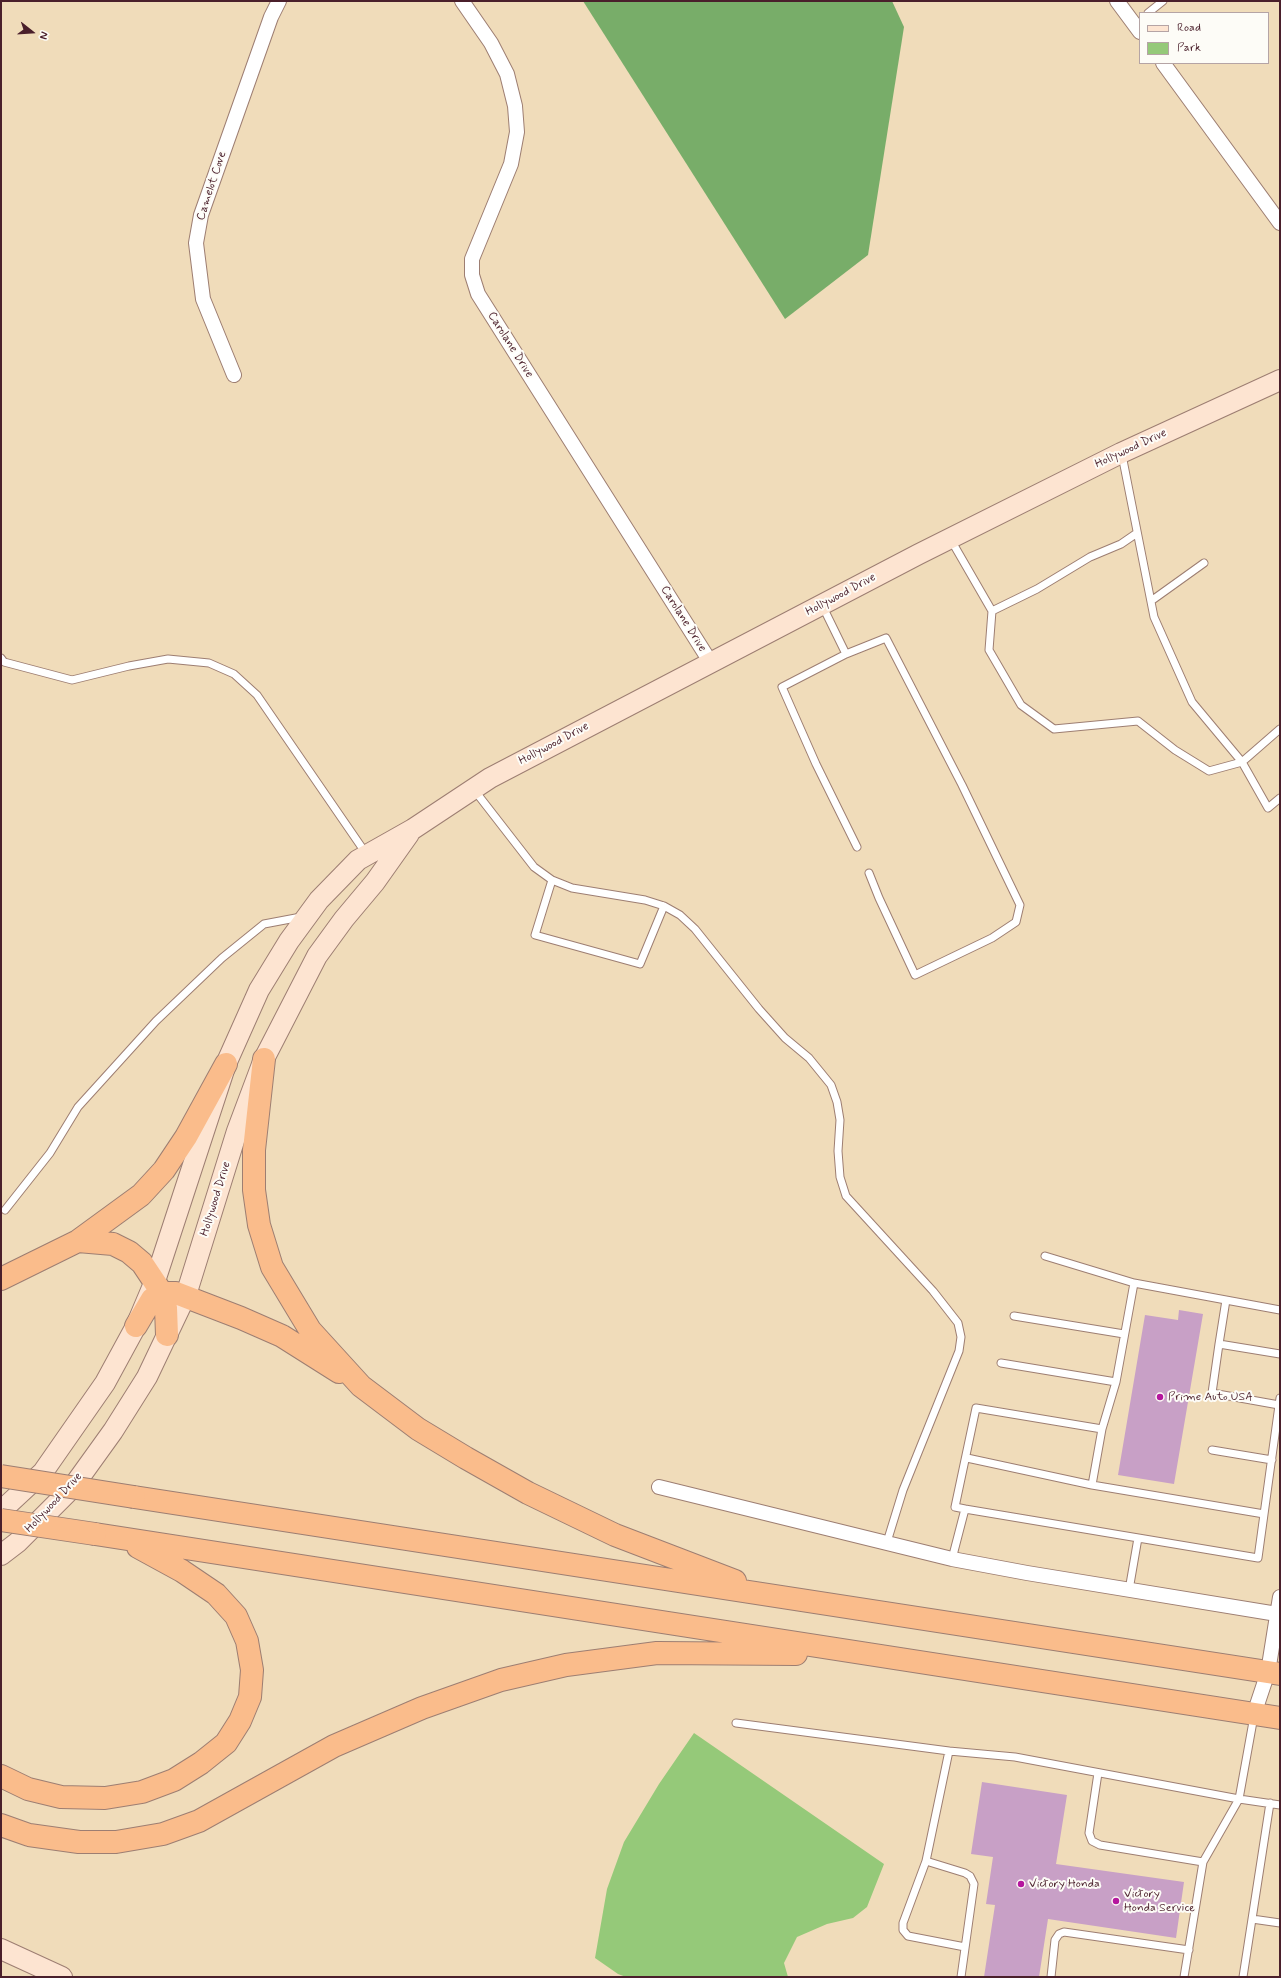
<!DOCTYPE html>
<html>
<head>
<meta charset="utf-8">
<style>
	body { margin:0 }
	#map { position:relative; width:1281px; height:1978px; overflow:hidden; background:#f0dcba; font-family:Mynerve,sans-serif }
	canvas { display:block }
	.frame { position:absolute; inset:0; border:2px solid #4a1f2b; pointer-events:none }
	.legend { position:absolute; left:1139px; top:12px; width:130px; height:52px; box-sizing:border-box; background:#fdfcf7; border:1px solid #b5a4a5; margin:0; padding:5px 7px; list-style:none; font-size:12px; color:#4a1f2b }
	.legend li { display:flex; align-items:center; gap:8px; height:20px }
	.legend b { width:20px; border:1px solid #b5a4a5 }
	.north { position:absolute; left:12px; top:12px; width:40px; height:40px; -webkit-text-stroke:3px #fdfcf7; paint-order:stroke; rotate:107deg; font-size:11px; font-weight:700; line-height:16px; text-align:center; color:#4a1f2b }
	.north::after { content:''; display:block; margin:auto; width:14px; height:18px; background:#4a1f2b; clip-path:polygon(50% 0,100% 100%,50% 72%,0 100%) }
</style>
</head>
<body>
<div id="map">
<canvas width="1281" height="1978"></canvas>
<div class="frame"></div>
<ul class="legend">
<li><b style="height:5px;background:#fde4d1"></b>Road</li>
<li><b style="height:11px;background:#95c979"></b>Park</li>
</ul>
<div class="north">N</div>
</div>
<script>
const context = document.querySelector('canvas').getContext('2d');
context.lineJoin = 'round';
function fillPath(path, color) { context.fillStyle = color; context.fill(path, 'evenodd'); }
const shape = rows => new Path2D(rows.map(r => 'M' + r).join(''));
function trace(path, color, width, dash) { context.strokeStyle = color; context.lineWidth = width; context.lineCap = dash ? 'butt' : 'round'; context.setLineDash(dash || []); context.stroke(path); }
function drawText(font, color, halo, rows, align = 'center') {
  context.font = font + ' Mynerve,sans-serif'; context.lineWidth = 4; context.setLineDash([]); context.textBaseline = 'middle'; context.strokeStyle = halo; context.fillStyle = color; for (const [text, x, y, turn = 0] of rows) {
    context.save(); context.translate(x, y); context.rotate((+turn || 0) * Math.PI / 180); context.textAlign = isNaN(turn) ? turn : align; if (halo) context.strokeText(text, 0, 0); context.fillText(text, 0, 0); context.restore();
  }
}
fillPath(shape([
	[694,1733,884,1864,867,1907,853,1918,827,1924,797,1937,784,1963,788,1977,626,1977,618,1974,595,1958,607,1889,624,1842,659,1784]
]), '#95c979');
fillPath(shape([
	[583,1,892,1,904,27,868,255,785,319]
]), '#78ad69');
fillPath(shape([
	[1179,1310,1203,1314,1174,1484,1118,1475,1145,1315,1178,1320],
	[982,1782,1067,1795,1056,1864,1184,1882,1176,1938,1048,1919,1039,1977,984,1977,995,1905,986,1904,993,1857,971,1854]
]), '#c8a0c6');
const lane = shape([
	[1148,13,1163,1],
	[1122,455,1154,617,1192,702,1242,762,1268,808,1280,798],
	[951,540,992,611,1037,589,1090,557,1121,544,1137,533],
	[1151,601,1204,563],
	[822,605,846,654,886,638,962,785,1020,905,1016,922,992,938,915,975,879,898,869,873],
	[992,611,989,650,1021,705,1054,729,1138,721,1175,750,1209,771,1242,762,1280,729],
	[846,654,782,687,816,764,857,847],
	[1,658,4,662,72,680,129,666,168,659,209,663,234,674,257,695,367,855],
	[475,791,534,867,552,880,572,888,645,900,664,906,680,915,695,929,759,1009,785,1038,809,1058,831,1085,837,1102,840,1120,838,1151,840,1177,846,1196,933,1291,958,1323,961,1337,959,1351,903,1490,887,1542],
	[552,880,535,935,640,964,664,906],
	[5,1210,50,1153,78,1107,156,1021,222,958,264,924,301,917],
	[1045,1256,1134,1283],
	[1014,1316,1124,1334],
	[1219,1344,1226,1300],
	[1001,1363,1116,1382],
	[1279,1405,1212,1393,1219,1344,1280,1354],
	[1212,1450,1272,1460],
	[967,1458,1092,1485,1102,1429,1116,1382,1134,1283,1280,1310],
	[1092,1485,1264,1514],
	[965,1509,955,1507,976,1408,1102,1429],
	[952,1559,965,1509,1258,1558,1280,1398],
	[1129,1590,1138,1538],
	[736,1723,949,1751],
	[1098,1773,1089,1833,1092,1841,1100,1845,1203,1862],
	[926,1861,965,1873,970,1876,974,1884,961,1977],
	[1252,1919,1280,1923],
	[965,1947,908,1936,903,1930,903,1923,926,1861,949,1751,1015,1757,1239,1799,1254,1716],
	[1051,1977,1055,1940,1059,1934,1064,1932,1189,1950],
	[1184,1977,1203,1862,1239,1799,1280,1805],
	[1243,1977,1270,1803]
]);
const street = shape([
	[462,1,491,43,507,74,515,106,517,132,511,164,472,259,472,275,478,294,711,663],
	[1117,1,1140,32],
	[1163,63,1280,223],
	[234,375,203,299,196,243,201,215,271,17,279,1],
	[659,1487,952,1559,1027,1573,1277,1614],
	[1254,1714,1268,1672,1280,1597]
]);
const secondary = shape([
	[1,1511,43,1472,105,1383,136,1326,155,1281,226,1064,259,990,289,941,319,900,358,860,413,829,490,778,919,554,1121,453,1280,380],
	[1,1555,18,1542,72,1488,113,1431,147,1377,186,1295,237,1131,264,1059,317,956,344,919,375,882,409,834],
	[1,1949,62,1977]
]);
const highway = shape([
	[264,1059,254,1150,254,1190,259,1225,272,1267,310,1330,361,1386,418,1429,466,1458,528,1493,615,1535,735,1581],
	[78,1241,113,1244,129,1252,142,1263,162,1293,166,1308,167,1335],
	[1,1279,78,1241,141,1195,164,1170,186,1137,226,1064],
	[136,1326,152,1299,162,1293,176,1293,241,1318,282,1336,339,1372],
	[134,1497,1280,1674],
	[95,1534,1280,1718],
	[1,1776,28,1789,61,1797,105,1798,142,1792,174,1780,201,1763,226,1743,240,1721,250,1697,252,1670,247,1641,236,1616,216,1594,182,1571,138,1547],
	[1,1825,29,1835,79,1842,116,1842,163,1834,199,1821,334,1746,422,1708,501,1680,566,1665,657,1653,796,1654]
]);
trace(lane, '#9d7e72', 9);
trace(street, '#9d7e72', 16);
trace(secondary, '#9d7e72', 22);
trace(highway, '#9d7e72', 24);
trace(lane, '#fff', 7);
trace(street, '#fff', 14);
trace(secondary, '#fde4d1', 20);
trace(highway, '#fabc8b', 22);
const highwayBridge = shape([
	[1,1476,134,1497],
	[1,1520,95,1534]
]);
trace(highwayBridge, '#9d7e72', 24, []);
trace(highwayBridge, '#fabc8b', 22);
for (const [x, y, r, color] of [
	[1160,1397,4,"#b5179e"],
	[1021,1884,4,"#b5179e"],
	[1116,1901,4,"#b5179e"]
]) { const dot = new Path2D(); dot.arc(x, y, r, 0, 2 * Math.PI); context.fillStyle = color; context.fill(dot); trace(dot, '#fdfcf7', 1.5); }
drawText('12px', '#4a1f2b', '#fdfcf7', [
	["Camelot Cove",212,186,-72],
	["Carolane Drive",510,345,58],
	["Hollywood Drive",1131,449,-25],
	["Hollywood Drive",841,595,-28],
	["Carolane Drive",683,619,58],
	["Hollywood Drive",554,744,-28],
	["Hollywood Drive",216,1199,-73],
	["Hollywood Drive",54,1503,-47]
]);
drawText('12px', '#4a1f2b', '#fdfcf7', [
	["Prime Auto USA",1168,1397],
	["Victory Honda",1029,1884],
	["Victory",1124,1894],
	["Honda Service",1124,1908]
], 'left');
</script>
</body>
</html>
